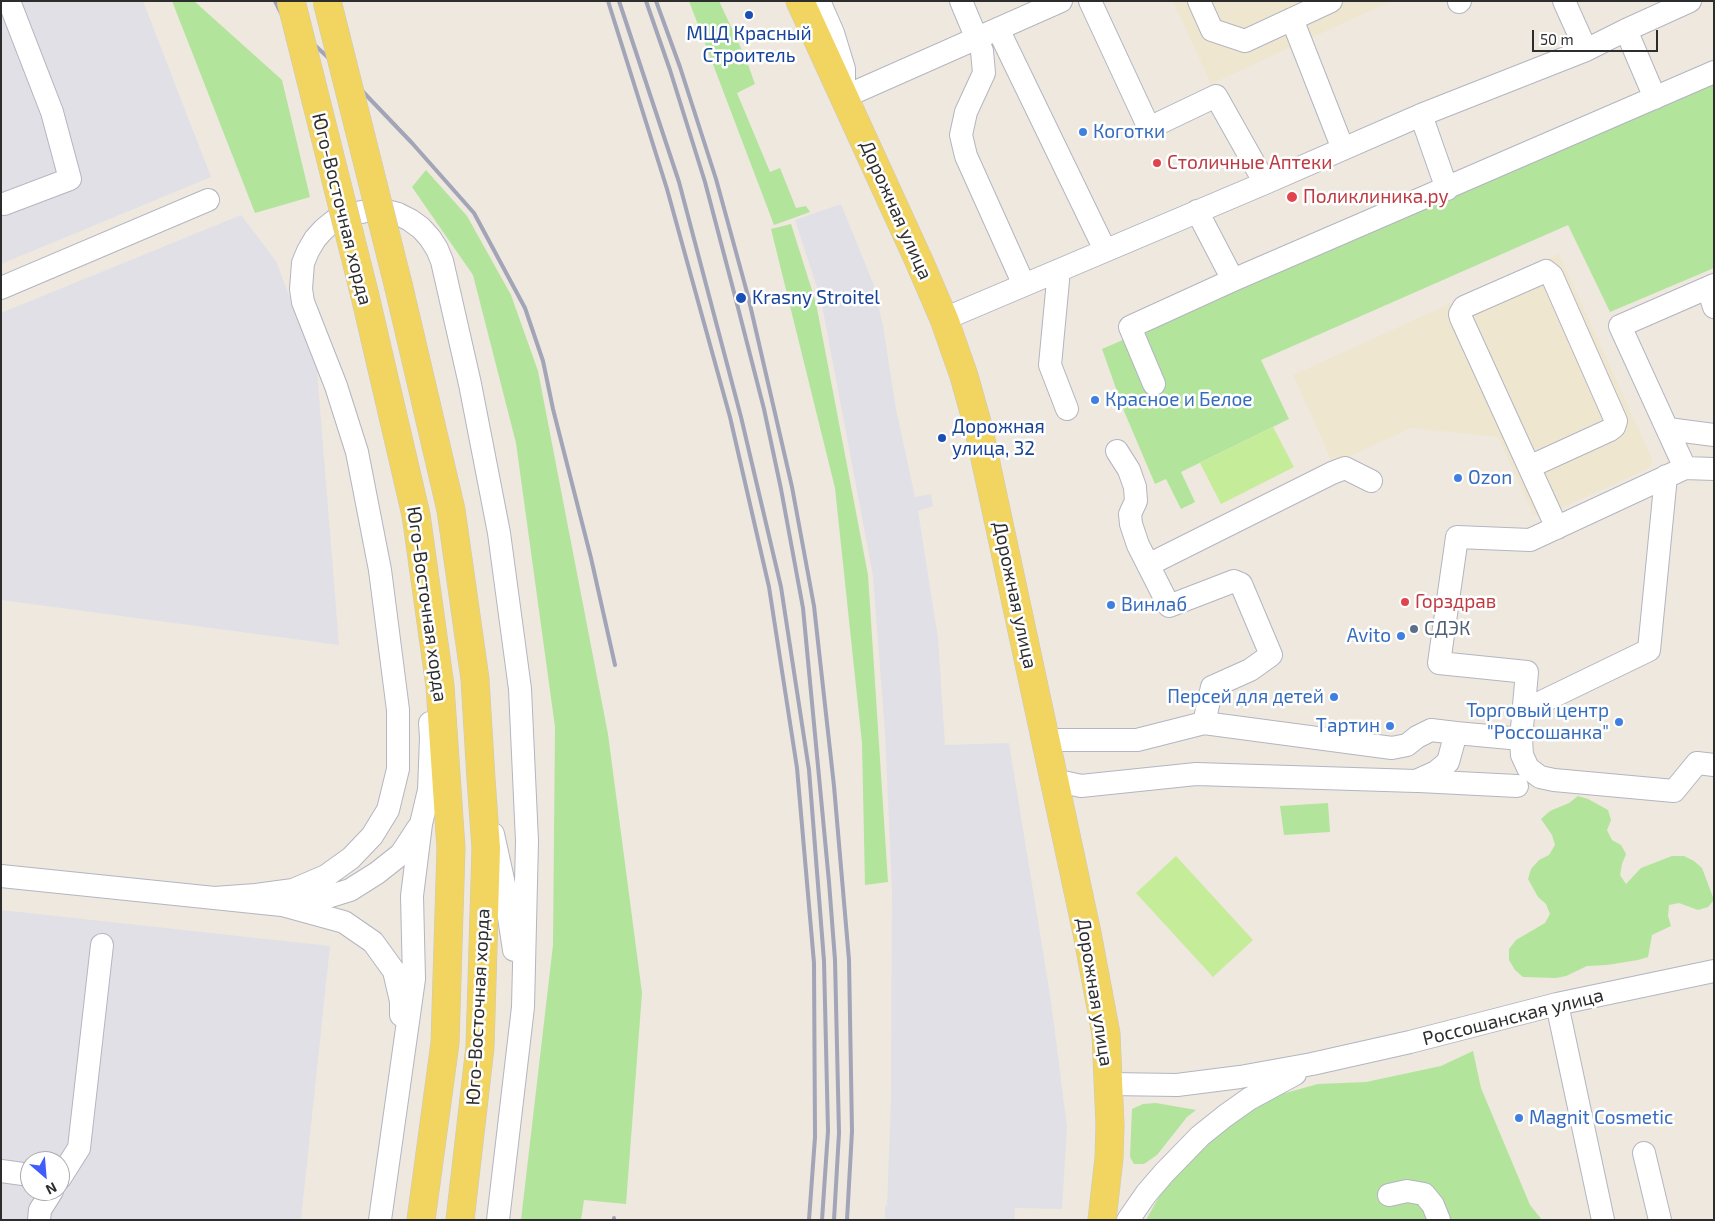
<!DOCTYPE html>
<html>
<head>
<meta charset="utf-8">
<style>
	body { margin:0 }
	#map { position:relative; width:1715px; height:1221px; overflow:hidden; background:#eee8df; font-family:"Exo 2",sans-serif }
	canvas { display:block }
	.frame { position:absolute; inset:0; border:2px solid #2d2d2d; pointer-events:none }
	.north { position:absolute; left:20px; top:1151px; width:50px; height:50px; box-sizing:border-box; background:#fff; border:1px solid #ababab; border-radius:50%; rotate:153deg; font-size:14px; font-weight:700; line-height:20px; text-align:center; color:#2d2d2d }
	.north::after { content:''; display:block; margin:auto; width:18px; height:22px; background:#405cfb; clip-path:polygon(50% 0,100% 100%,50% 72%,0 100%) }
	.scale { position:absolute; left:1532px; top:30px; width:126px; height:22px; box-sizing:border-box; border:2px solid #2d2d2d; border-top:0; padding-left:6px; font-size:15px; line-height:18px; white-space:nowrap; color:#2d2d2d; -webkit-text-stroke:4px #fff; paint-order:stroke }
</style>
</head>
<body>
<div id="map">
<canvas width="1715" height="1221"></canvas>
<div class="frame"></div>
<div class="north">N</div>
<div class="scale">50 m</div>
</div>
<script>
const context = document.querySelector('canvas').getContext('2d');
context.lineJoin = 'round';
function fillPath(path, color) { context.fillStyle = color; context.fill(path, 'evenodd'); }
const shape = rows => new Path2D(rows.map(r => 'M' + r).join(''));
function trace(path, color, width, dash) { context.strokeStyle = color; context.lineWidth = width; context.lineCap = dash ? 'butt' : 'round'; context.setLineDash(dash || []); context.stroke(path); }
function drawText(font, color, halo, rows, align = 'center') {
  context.font = font + ' "Exo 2",sans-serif'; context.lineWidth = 5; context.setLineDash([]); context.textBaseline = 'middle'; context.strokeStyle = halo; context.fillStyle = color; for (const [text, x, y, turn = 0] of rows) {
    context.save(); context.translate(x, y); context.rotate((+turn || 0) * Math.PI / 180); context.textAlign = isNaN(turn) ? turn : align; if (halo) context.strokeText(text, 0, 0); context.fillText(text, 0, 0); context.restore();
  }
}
fillPath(shape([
	[1,1,143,1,211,177,1,264],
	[841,204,873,283,883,326,896,409,915,497,931,494,933,506,918,511,938,638,945,745,1009,743,1051,1001,1067,1127,1062,1209,1015,1208,1014,1220,885,1220,885,1206,887,1206,891,1099,892,891,885,733,873,576,821,300,795,220],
	[241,215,276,261,317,370,339,645,1,600,1,313],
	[1,910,330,946,301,1220,1,1220],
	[30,1161,60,1161,60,1191,30,1191]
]), '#e2e0e7');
fillPath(shape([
	[1173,1,1391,1,1211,84],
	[1559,254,1653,461,1648,469,1541,517,1533,514,1498,437,1411,428,1333,464,1293,375]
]), '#efe6cf');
fillPath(shape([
	[172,1,194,1,282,80,310,197,255,213],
	[689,1,719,1,746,59,755,84,737,93,770,172,780,168,796,208,806,206,810,212,774,225],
	[1714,84,1714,268,1610,312,1568,225,1261,360,1289,419,1181,472,1195,502,1181,509,1166,479,1155,484,1124,411,1102,349],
	[426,170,467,216,511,295,538,371,608,734,642,993,626,1204,584,1200,581,1220,521,1220,553,945,555,727,516,443,473,275,412,187],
	[791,224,816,303,868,575,888,882,865,885,862,743,835,488,771,229],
	[1578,796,1588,799,1608,810,1611,820,1607,830,1612,840,1621,845,1626,854,1622,864,1620,875,1626,884,1641,868,1672,856,1684,856,1694,861,1702,868,1714,900,1708,907,1698,910,1679,903,1669,905,1668,916,1671,926,1652,935,1648,957,1638,960,1607,965,1587,966,1566,976,1556,978,1523,977,1515,970,1509,960,1509,949,1516,940,1545,923,1550,914,1546,904,1538,897,1528,879,1531,869,1539,860,1549,855,1555,845,1552,835,1541,819,1550,811,1569,803],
	[1328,803,1330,832,1284,835,1280,806],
	[1473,1051,1481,1088,1530,1205,1542,1220,1146,1220,1160,1195,1195,1155,1228,1124,1264,1099,1318,1084,1366,1082,1441,1066],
	[1156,1103,1196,1110,1187,1117,1157,1155,1144,1164,1134,1164,1130,1157,1132,1109,1143,1104]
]), '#b2e49c');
fillPath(shape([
	[1273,427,1294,467,1221,504,1200,463],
	[1176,856,1253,940,1213,977,1136,893]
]), '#c5ec98');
const minor = shape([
	[819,1,833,33,844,69,844,97,1061,1],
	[961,1,982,51,984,73,966,112,961,135,966,156,1024,285],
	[1090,1,1149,128,1216,96,1265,183],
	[1199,1,1212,30,1245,41,1331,1],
	[1564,1,1586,50],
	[1459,2,1460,1],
	[1292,19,1343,149],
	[998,29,1105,250],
	[1626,30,1655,98],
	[1421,115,1447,189],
	[4,204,70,179,52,112,9,1],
	[1197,211,1233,280],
	[1059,270,1050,365,1067,409],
	[1,288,208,200],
	[1708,288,1714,307],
	[944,319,1265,183,1421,115,1586,50,1626,30,1690,1],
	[1154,384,1130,327,1233,280,1714,72],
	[1668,429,1714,435],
	[1529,467,1610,430,1614,427,1616,421,1552,276,1546,271,1464,307,1460,314,1461,318,1557,528],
	[1685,468,1620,326,1714,285],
	[1148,565,1332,473,1345,468,1371,481],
	[1523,711,1649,650,1666,476],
	[1204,723,1392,748,1407,745,1417,737,1431,730,1456,733],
	[1521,739,1522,755,1528,768,1540,777,1554,780,1674,791,1697,763,1714,765],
	[1046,740,1137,740,1204,723,1212,687,1250,670,1271,655,1241,584,1234,581,1169,606,1138,545,1131,524,1130,514,1136,501,1135,487,1129,470,1117,451],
	[1054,780,1081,786,1196,774,1416,781,1436,772,1448,762,1456,733,1521,739,1527,672,1439,663,1457,537,1530,540,1685,468,1714,469],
	[1419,781,1517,786],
	[493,834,504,884,514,950],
	[1,876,282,905,344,922,373,942,394,971,401,1001,401,1015],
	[214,898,256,895,293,890,326,876,351,858,372,836,388,810,398,769,398,710,380,570,357,452,336,386,303,302,301,289,303,263,308,251,315,239,324,229,334,221,346,215,372,210,386,211,398,214,410,220,421,228,430,238,437,249,442,261,470,384,499,533,520,689,527,841,523,1007,498,1220],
	[290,904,321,899,350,890,377,873,401,854,418,828],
	[1557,1004,1603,1220],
	[1109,1084,1177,1085,1240,1077,1312,1064,1410,1042,1557,1004,1714,971],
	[1644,1153,1660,1220],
	[1,1171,30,1175],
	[60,1178,79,1148,102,945],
	[1389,1195,1407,1191,1424,1194,1433,1205,1439,1220],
	[39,1220,40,1210,52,1191],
	[380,1220,414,979,412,896,421,824,429,790,431,738,430,723],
	[1128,1220,1146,1194,1164,1173,1200,1136,1225,1116,1249,1099,1295,1074]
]);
const major = shape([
	[800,1,919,261,944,319,964,376,978,426,1087,933,1106,1034,1110,1125,1109,1158,1102,1220],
	[399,288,451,510,475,679,481,779,486,848,480,1047,460,1220],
	[365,296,416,515,440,686,451,848,445,1043,421,1220]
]);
trace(minor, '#b3b5c0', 24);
trace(major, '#c8c8c8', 29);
trace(minor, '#fff', 22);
trace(major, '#f2d561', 28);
trace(shape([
	[275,1,282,15,346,74,412,143,474,213,525,308,543,361,553,409,591,558,615,665],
	[608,1,667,189,730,417,769,587,797,768,814,963,815,1137,809,1220],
	[619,1,679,182,741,417,781,587,809,770,824,961,828,1131,822,1220],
	[646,1,670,70,705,182,736,300,764,409,781,489,803,608,829,882,835,960,839,1133,834,1220],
	[656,1,680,67,716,179,748,296,792,487,814,606,834,786,849,960,852,1131,847,1220],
	[614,1220,614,1218]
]), '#a2a4b7', 4);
const majorBridge = shape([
	[291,1,365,296],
	[327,1,399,288]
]);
trace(majorBridge, '#c8c8c8', 29, []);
trace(majorBridge, '#f2d561', 28);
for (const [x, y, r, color] of [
	[749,15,5,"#1a4fb4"],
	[1083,132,5,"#3f7fe0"],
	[1157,163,5,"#e0444e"],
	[1292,197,6,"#e0444e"],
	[741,298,6,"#1a4fb4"],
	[1095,400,5,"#3f7fe0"],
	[942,438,5,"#1a4fb4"],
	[1458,478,5,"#3f7fe0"],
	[1405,602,5,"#e0444e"],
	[1111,605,5,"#3f7fe0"],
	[1414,629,5,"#5c6f8a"],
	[1401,636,5,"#3f7fe0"],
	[1334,697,5,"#3f7fe0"],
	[1619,722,5,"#3f7fe0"],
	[1390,726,5,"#3f7fe0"],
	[1519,1118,5,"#3f7fe0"]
]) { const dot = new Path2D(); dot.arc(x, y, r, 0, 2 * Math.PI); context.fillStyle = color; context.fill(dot); trace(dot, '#fff', 2); }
drawText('19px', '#164399', '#fff', [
	["МЦД Красный",749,34,"center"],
	["Строитель",749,56,"center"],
	["Krasny Stroitel",752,298],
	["Дорожная",952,427],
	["улица, 32",952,449]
], 'left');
drawText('19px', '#366cbe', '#fff', [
	["Коготки",1093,132],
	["Красное и Белое",1105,400],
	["Ozon",1468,478],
	["Винлаб",1121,605],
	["Avito",1391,636,"right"],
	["Персей для детей",1324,697,"right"],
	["Торговый центр",1609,711,"right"],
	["\"Россошанка\"",1609,733,"right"],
	["Тартин",1380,726,"right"],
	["Magnit Cosmetic",1529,1118]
], 'left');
drawText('19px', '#be3a42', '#fff', [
	["Столичные Аптеки",1167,163],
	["Поликлиника.ру",1303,197],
	["Горздрав",1415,602]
], 'left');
drawText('19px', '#2d2d2d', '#fff', [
	["Юго-Восточная хорда",342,209,76],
	["Дорожная улица",896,210,66],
	["Дорожная улица",1015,595,78],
	["Юго-Восточная хорда",427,604,82],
	["Дорожная улица",1095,992,81],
	["Юго-Восточная хорда",478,1007,-87],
	["Россошанская улица",1513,1017,-14]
]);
drawText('19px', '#4e5e75', '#fff', [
	["СДЭК",1424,629]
], 'left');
</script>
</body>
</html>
